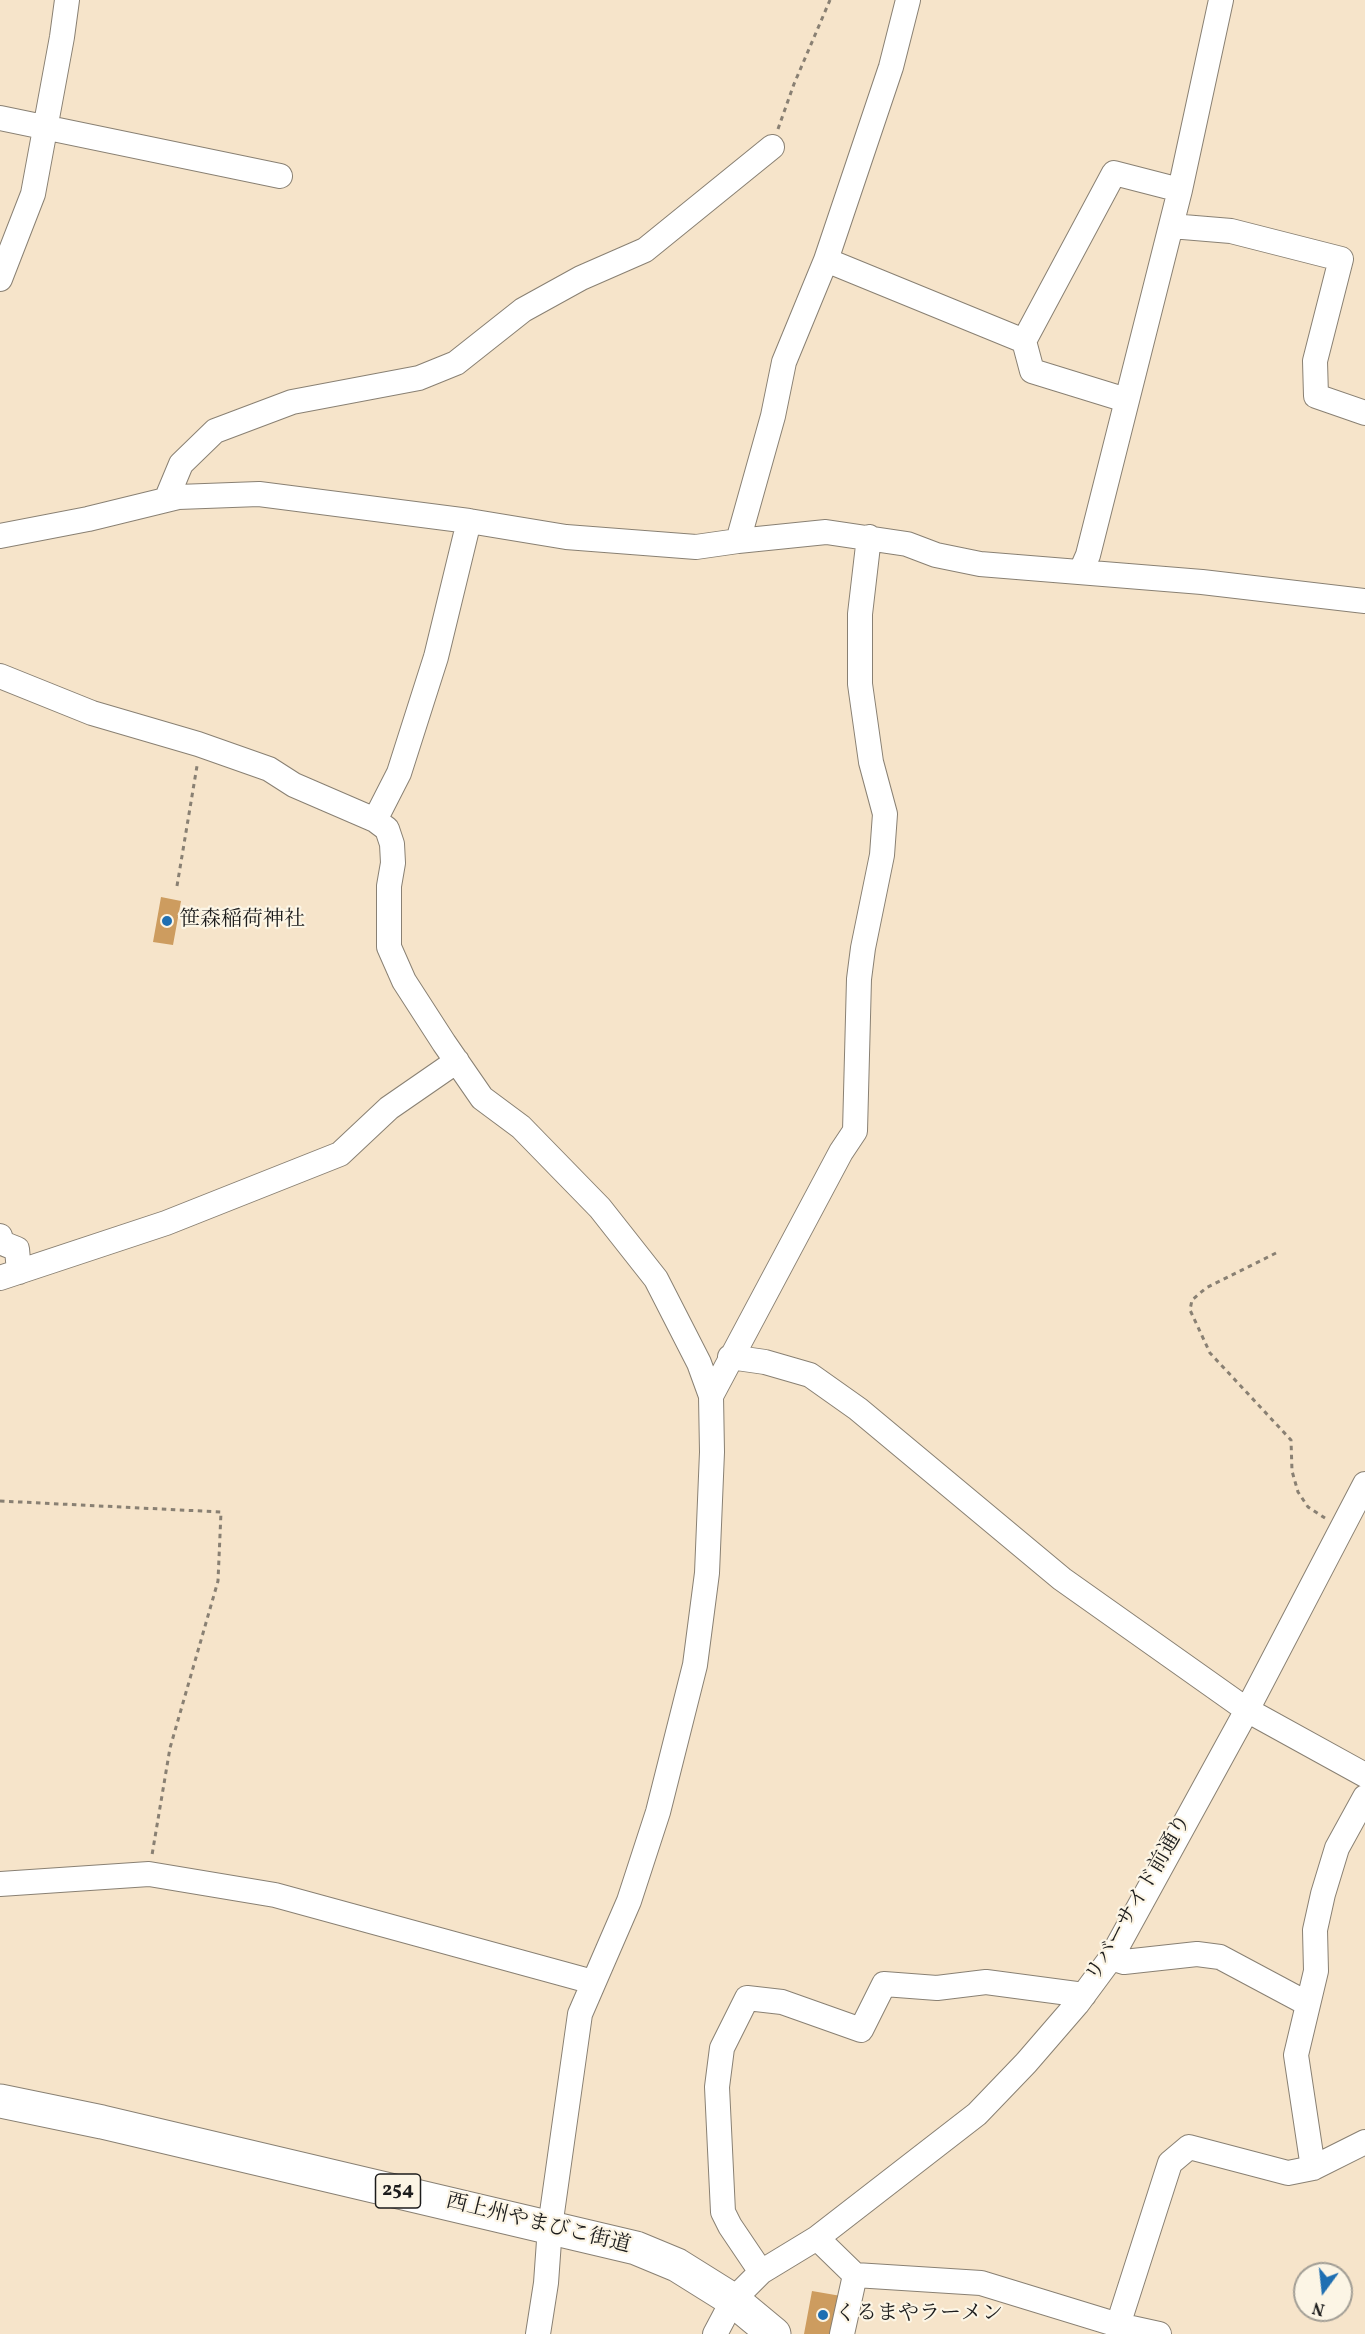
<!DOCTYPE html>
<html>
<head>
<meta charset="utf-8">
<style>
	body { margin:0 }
	#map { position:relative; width:1365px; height:2334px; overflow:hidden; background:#f6e4ca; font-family:Vollkorn,serif }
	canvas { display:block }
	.north { position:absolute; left:1293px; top:2262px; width:60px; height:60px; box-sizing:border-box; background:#fcf5e5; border:2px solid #a29e95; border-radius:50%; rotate:195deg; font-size:16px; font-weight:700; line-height:24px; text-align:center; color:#1c1c1c }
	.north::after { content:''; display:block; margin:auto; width:21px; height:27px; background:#1f6fb2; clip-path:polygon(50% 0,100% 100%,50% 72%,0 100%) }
</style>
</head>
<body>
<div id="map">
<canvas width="1365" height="2334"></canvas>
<div class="north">N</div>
</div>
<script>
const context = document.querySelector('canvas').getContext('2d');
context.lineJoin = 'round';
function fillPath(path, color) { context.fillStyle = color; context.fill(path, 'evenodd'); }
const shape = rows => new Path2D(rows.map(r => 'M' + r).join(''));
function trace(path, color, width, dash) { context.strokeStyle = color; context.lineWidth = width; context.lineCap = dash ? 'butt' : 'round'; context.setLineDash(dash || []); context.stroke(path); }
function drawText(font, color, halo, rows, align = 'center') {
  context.font = font + ' Vollkorn,"Noto Serif JP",serif'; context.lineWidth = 4.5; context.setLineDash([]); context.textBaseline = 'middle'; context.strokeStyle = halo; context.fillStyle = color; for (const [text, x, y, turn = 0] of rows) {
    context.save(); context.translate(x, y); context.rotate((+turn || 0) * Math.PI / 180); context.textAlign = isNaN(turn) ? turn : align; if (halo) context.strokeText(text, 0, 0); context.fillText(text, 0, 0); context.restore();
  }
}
fillPath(shape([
	[161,897,181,901,173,945,153,942],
	[812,2291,841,2296,834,2334,804,2334]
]), '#cd9c5f');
const minor = shape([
	[0,118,280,176],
	[1171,226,1231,231,1341,259,1315,361,1316,396,1365,413],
	[826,260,1024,341,1032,371,1126,400],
	[0,279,33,194,62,37,67,0],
	[1024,341,1114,173,1180,190],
	[166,500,181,464,215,431,292,402,419,378,456,363,523,310,581,278,645,250,772,147],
	[0,536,88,519,178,497,259,494,469,521,566,537,696,547,738,541,826,532,907,544,936,555,980,564,1202,582,1365,601],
	[738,541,773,416,784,362,826,260,891,67,908,0],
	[1081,571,1088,555,1180,190,1221,0],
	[0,676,92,713,198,744,269,769,294,785,375,820,387,829,392,844,393,863,389,886,389,947,404,981,444,1043,482,1098,521,1127,600,1208,656,1279,699,1363,711,1396,712,1452,707,1573,695,1665,658,1812,629,1901,580,2014,550,2227,546,2283,538,2334],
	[375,820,399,773,436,657,469,521],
	[0,1236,2,1243,17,1249,19,1272],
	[0,1278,166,1223,340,1154,389,1108,457,1061],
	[730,1357,765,1362,810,1375,858,1409,1062,1579,1247,1710,1365,1775],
	[711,1396,841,1152,855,1131,859,979,863,948,882,855,885,814,871,762,860,684,860,614,869,537],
	[0,1884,149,1874,275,1895,593,1982],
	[1111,1958,1124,1962,1197,1954,1220,1957,1308,2004],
	[1313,2168,1296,2055,1316,1971,1315,1930,1323,1894,1337,1848,1365,1797],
	[817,2238,855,2275,981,2283,1118,2325,1159,2334],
	[761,2272,730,2226,723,2212,717,2087,722,2048,747,1998,782,2002,861,2030,884,1984,937,1988,986,1982,1084,1995],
	[1118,2325,1170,2163,1189,2147,1288,2173,1313,2168,1365,2142],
	[715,2334,733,2300,761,2272,817,2238,977,2114,1026,2063,1077,2004,1111,1958,1247,1710,1365,1484],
	[842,2334,855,2275]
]);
const highway = shape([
	[0,2101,102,2122,636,2248,677,2265,733,2300,774,2334]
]);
trace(minor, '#898073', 26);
trace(highway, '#898073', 35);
trace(shape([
	[778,129,794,84,830,0],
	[177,886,197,766],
	[1276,1253,1206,1288,1192,1300,1190,1310,1210,1353,1291,1440,1292,1471,1298,1492,1308,1507,1325,1518],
	[0,1501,221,1512,218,1581,170,1748,152,1855]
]), '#898073', 3, [4.5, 4.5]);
trace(minor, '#fff', 24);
trace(highway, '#fff', 33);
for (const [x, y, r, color] of [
	[167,921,6,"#1f6fb2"],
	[823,2315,6,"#1f6fb2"]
]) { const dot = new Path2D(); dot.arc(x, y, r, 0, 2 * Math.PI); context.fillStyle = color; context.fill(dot); trace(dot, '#fcf5e5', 2); }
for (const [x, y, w] of [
	[398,2191,45]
]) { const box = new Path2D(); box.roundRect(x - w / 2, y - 17, w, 34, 4.5); context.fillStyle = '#fcf5e5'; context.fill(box); trace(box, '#1c1c1c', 1.5); }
drawText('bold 20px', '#1c1c1c', null, [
	["254",398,2191]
]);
drawText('21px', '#1c1c1c', '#fcf5e5', [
	["笹森稲荷神社",179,921],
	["くるまやラーメン",835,2315]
], 'left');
drawText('21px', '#1c1c1c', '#fcf5e5', [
	["リバーサイド前通り",1140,1899,-60],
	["西上州やまびこ街道",538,2225,14]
]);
</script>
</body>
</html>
